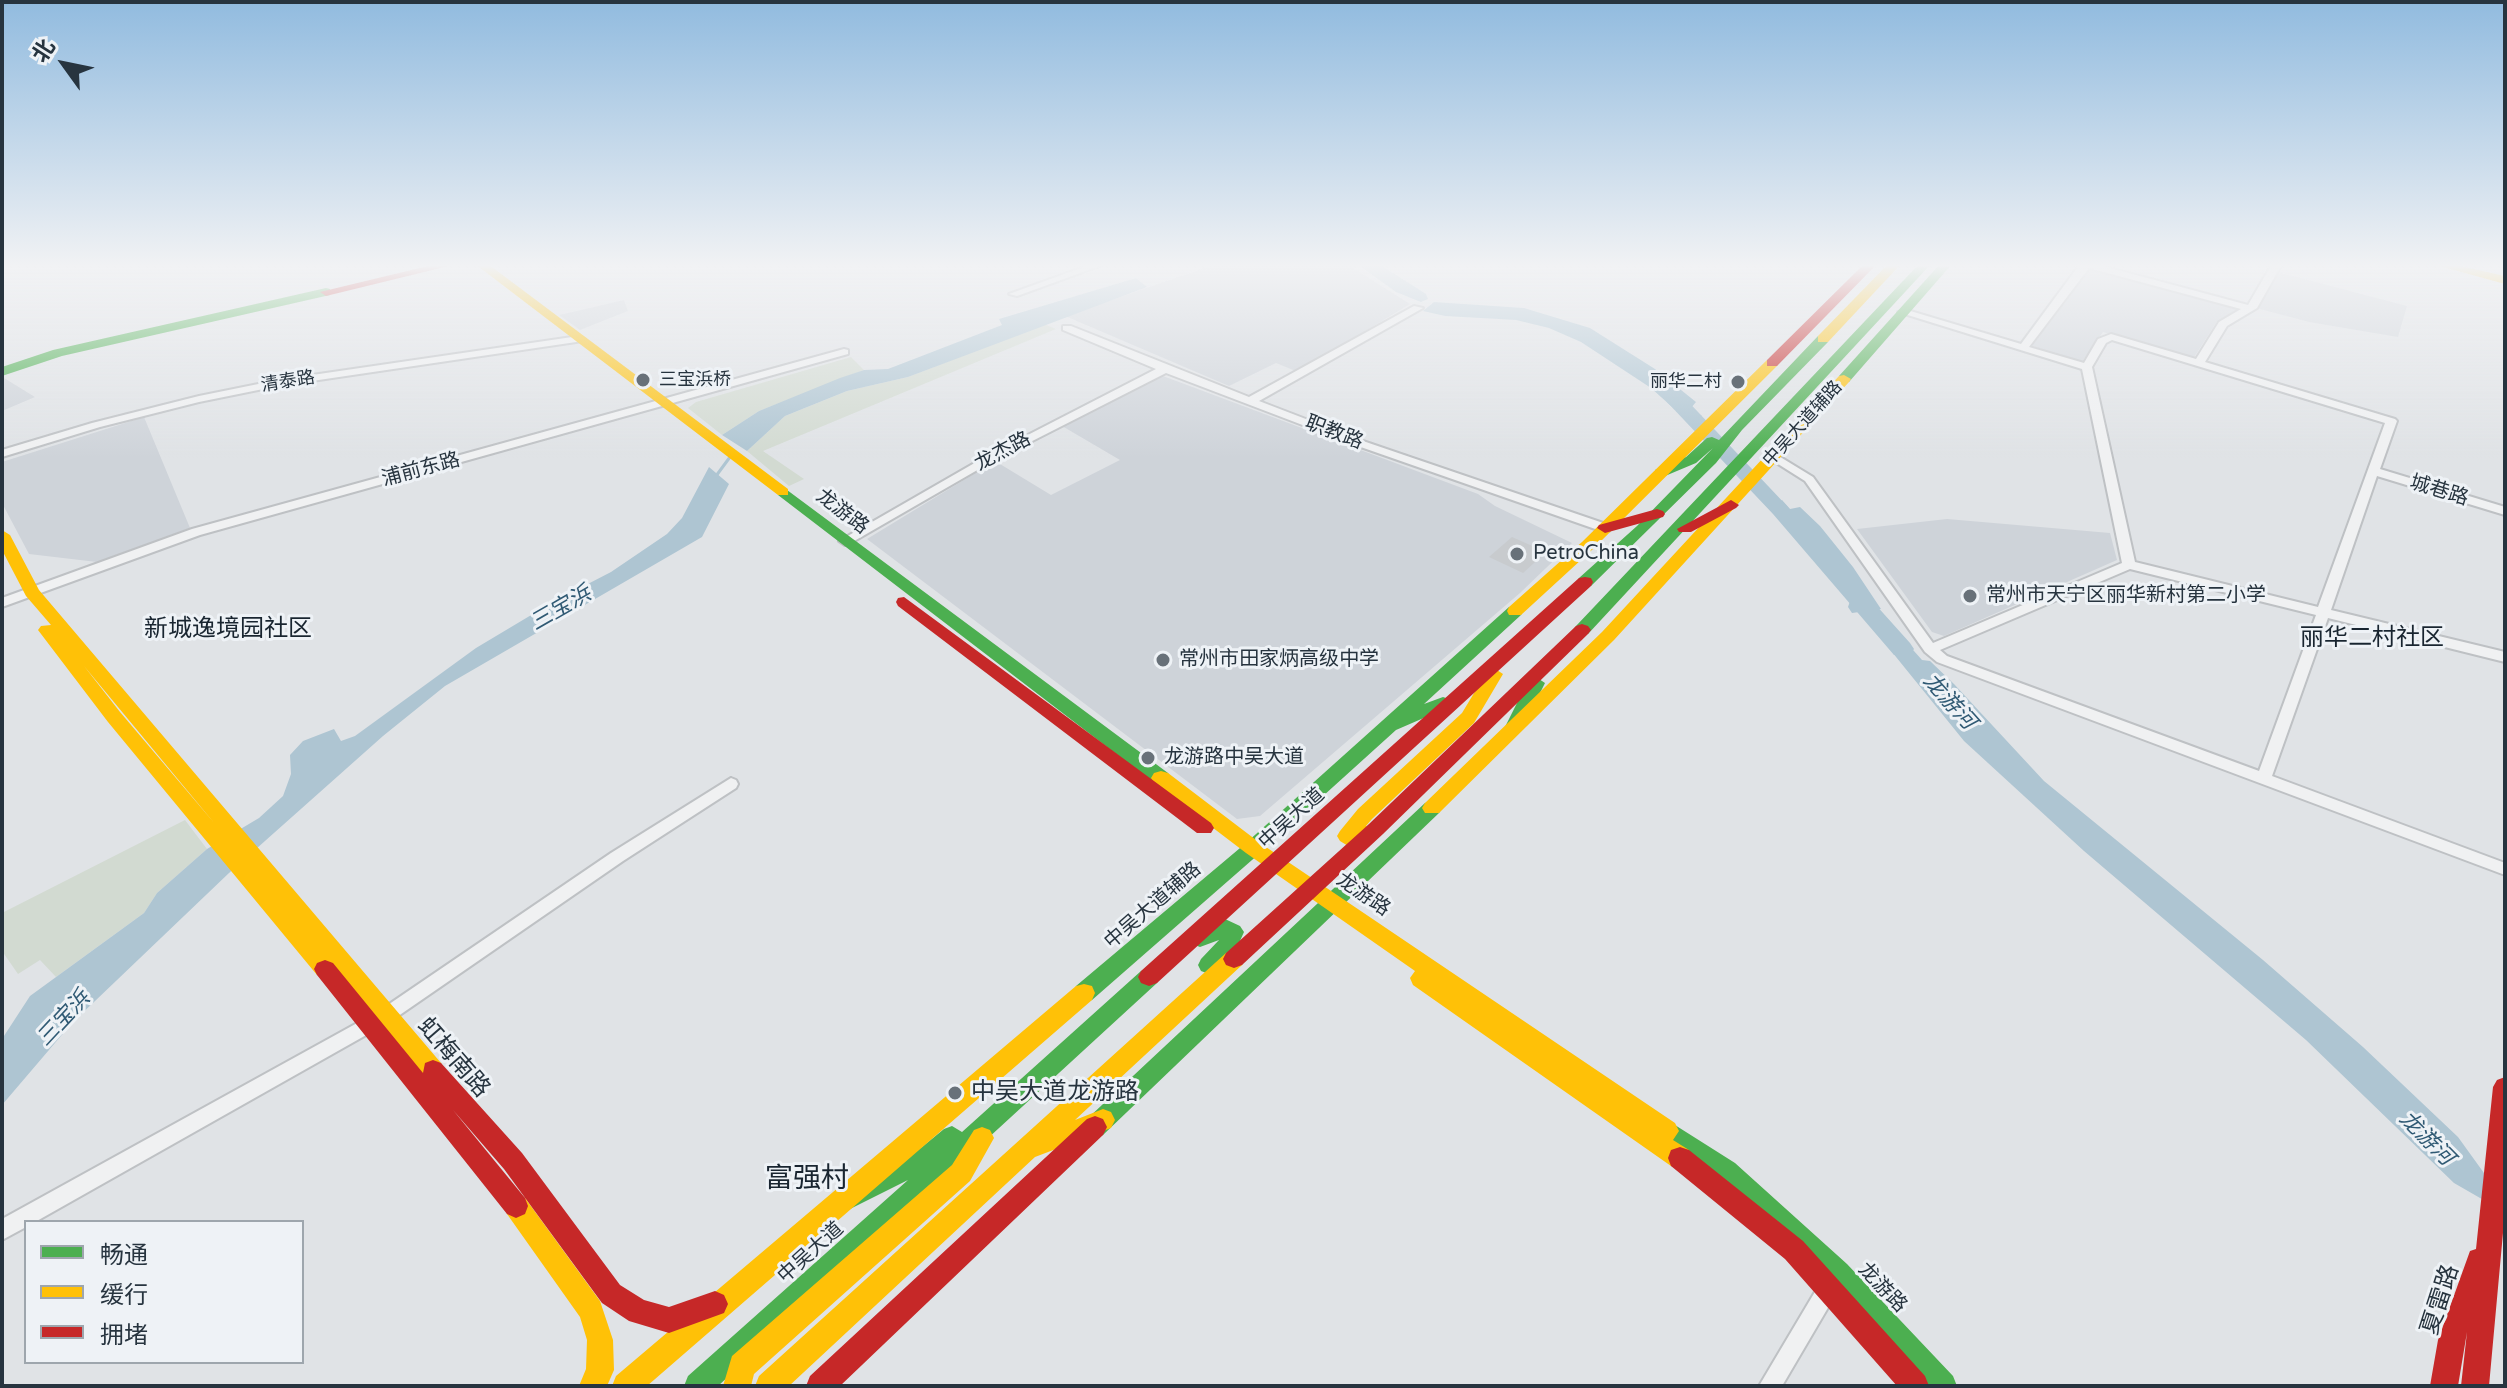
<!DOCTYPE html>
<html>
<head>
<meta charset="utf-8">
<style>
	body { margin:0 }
	#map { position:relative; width:2507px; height:1388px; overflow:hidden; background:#e0e3e6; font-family:"Varela Round","Noto Sans SC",sans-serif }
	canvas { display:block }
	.frame { position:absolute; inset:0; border:4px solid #27343f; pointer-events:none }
	.legend { position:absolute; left:24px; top:1220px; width:280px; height:144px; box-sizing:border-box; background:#eef2f6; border:2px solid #9ea6ad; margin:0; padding:10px 14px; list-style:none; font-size:24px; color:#27343f }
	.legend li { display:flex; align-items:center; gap:16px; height:40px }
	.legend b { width:40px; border:2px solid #9ea6ad }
	.north { position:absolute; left:24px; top:24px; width:80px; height:80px; -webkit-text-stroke:6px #eef2f6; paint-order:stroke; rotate:303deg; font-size:22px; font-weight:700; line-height:32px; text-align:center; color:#27343f }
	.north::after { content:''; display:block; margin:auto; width:28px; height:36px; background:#27343f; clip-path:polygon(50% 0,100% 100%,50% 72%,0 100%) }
</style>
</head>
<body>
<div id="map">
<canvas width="2507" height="1388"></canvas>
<div class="frame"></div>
<ul class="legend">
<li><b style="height:10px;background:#4caf50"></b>畅通</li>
<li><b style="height:10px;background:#ffc107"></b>缓行</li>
<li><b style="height:10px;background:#c62828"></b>拥堵</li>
</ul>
<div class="north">北</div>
</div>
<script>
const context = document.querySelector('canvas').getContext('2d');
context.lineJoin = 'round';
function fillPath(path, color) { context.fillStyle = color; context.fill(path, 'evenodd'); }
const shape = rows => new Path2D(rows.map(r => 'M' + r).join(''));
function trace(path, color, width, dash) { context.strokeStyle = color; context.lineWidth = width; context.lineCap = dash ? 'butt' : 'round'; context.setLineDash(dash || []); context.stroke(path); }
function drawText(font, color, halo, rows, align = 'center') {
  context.font = font + ' "Varela Round","Noto Sans SC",sans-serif'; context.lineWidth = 6; context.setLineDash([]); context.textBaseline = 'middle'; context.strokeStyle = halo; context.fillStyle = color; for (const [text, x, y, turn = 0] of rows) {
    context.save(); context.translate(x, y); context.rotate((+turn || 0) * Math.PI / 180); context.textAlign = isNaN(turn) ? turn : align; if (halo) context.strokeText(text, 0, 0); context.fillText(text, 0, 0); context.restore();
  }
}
fillPath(shape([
	[1216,264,1347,264,1410,304,1298,372,1276,363,1229,386,1065,316],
	[2091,268,2235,307,2240,310,2216,323,2193,359,2103,332,2082,362,2032,346],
	[2278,272,2407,306,2398,337,2309,322,2256,308],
	[624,300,628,311,580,330,559,315],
	[1163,376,1478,494,1495,506,1572,543,1520,593,1260,816,1237,819,867,539,995,461,1051,495,1120,460,1062,426],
	[4,378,35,397,2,411],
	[144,417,190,528,97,562,29,554,2,503,2,462],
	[1947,519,2110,533,2117,560,1944,636,1932,632,1857,529]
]), '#ced3d9');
fillPath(shape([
	[1044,324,1056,329,763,451,804,479,789,486,747,451,785,416,847,391,908,377],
	[851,357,864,370,759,411,722,435,688,408,696,402],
	[185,820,207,849,157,893,144,913,56,977,40,960,18,974,2,951,2,913]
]), '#d2dad1');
fillPath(shape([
	[1357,264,1379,264,1426,294,1428,299,1421,302,1396,292],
	[1136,278,1147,287,908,377,847,391,785,416,747,451,722,435,759,411,840,378,864,370,888,369,1002,325,999,319],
	[1434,302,1524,308,1590,328,1655,369,1696,402,1691,408,1702,416,1695,423,1687,414,1681,415,1651,388,1581,342,1549,328,1516,320,1445,316,1423,311],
	[709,467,729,484,702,537,445,686,383,736,229,873,72,1023,2,1105,2,1039,30,996,144,913,157,893,207,849,259,818,283,796,291,774,290,755,303,741,334,729,341,741,355,736,476,648,553,602,611,572,667,534,682,518],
	[1782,500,1790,509,1800,507,1820,526,1853,567,1881,609,1852,613,1848,607,1850,601,1803,531,1785,521,1775,507],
	[1890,624,1922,660,1930,661,1954,684,2044,781,2263,960,2363,1047,2458,1137,2489,1180,2487,1202,2454,1183,2306,1040,2084,851,1964,741,1871,626]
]), '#aec5d2');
trace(shape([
	[716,476,730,457]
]), '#aec5d2', 3);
fillPath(shape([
	[1674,392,1681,394,1787,506,1910,643,1914,649,1910,655,1894,655,1773,514,1667,402,1665,398,1674,392]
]), '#aec5d2');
fillPath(shape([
	[1512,537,1546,552,1523,573,1489,557]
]), '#c8cbce');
const street = shape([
	[1092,264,1105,264,1017,296,1009,294,1092,264],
	[2080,264,2095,264,2248,305,2272,264,2282,264,2257,308,2227,326,2205,362,2395,419,2397,421,2380,469,2505,507,2505,515,2377,476,2331,610,2505,652,2505,662,2328,618,2272,776,2505,863,2505,875,1937,662,1925,652,1805,481,1767,457,1769,455,1777,455,1813,477,1933,643,2122,563,2082,369,1898,312,1907,310,2021,344,2080,264],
	[2089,268,2241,309,2219,322,2196,359,2111,334,2098,339,2084,363,2029,347,2089,268],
	[2112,340,2385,423,2318,607,2135,562,2092,367,2106,343,2112,340],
	[2130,569,2316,615,2259,771,1947,656,1940,650,2130,569],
	[1414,306,1423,308,1259,401,1363,441,1609,525,1611,528,1609,531,1601,531,1355,445,1166,373,993,461,849,544,845,545,839,541,985,457,1156,369,1063,330,1063,326,1071,326,1249,397,1414,306],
	[579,336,584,339,583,341,278,386,199,402,100,427,2,457,2,450,92,423,199,396,278,380,579,336],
	[844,349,848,350,848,354,200,535,2,607,2,598,192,529,844,349],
	[731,778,736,780,738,784,736,788,623,861,391,1021,35,1222,26,1222,26,1227,2,1240,2,1219,379,1011,611,853,731,778],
	[1829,1277,1836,1280,1839,1287,1836,1294,1782,1386,1759,1386,1822,1280,1829,1277]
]);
trace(street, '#bec1c4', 4);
fillPath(street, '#f0f1f2');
fillPath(shape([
	[1919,264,1931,264,1588,634,1576,634,1573,630,1576,626,1919,264],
	[1940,264,1952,264,1849,382,1839,382,1839,376,1940,264],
	[326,288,330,289,330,295,62,356,2,376,2,367,53,350,326,288],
	[1823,335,1828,336,1828,342,1742,430,1716,463,1591,586,1579,586,1577,582,1579,578,1637,526,1713,448,1696,463,1665,476,1655,476,1655,470,1686,457,1707,438,1712,437,1719,440,1818,336,1823,335],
	[783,487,1168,773,1171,778,1168,783,1154,783,778,495,778,489,783,487],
	[1515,606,1521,607,1523,611,1521,615,1424,704,1443,697,1449,699,1452,703,1449,707,1396,730,1260,853,1092,1000,1084,1002,1076,1000,1073,993,1076,986,1246,843,1509,607,1515,606],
	[1536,677,1545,683,1522,729,1513,736,1506,734,1504,729,1527,683,1536,677],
	[1432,801,1439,803,1442,808,1439,813,1103,1135,1095,1138,1087,1135,1083,1127,1087,1119,1425,803,1432,801],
	[1225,919,1240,926,1244,932,1235,952,1217,971,1209,974,1201,971,1198,965,1201,959,1219,940,1200,947,1192,944,1189,938,1192,932,1225,919],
	[1149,968,1157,971,1160,977,1157,983,718,1386,684,1386,688,1376,908,1180,850,1209,841,1205,838,1197,841,1189,922,1147,944,1129,952,1126,962,1132,1141,971,1149,968],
	[1667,1120,1735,1163,1847,1264,1953,1376,1957,1386,1924,1386,1829,1282,1717,1179,1659,1139,1655,1131,1659,1123,1667,1120]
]), '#4caf50');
fillPath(shape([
	[475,264,488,264,788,489,788,495,778,495,475,264],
	[1888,264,1901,264,1828,342,1818,342,1818,336,1888,264],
	[2432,264,2452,264,2505,276,2505,284,2432,264],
	[1772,359,1779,363,1777,366,1594,548,1521,615,1509,615,1507,611,1509,607,1582,542,1767,360,1772,359],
	[1844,375,1851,379,1849,382,1614,640,1439,813,1425,813,1422,808,1425,803,1602,632,1839,376,1844,375],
	[2,530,10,535,39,590,441,1063,445,1070,441,1077,433,1080,425,1077,336,969,333,975,325,978,317,975,108,722,38,630,41,626,51,625,26,596,2,550,2,530],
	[84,666,215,824,120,712,84,666],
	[1494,668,1503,674,1474,723,1372,819,1366,826,1373,829,1376,834,1373,839,1353,849,1340,841,1337,836,1340,831,1358,809,1462,713,1488,670,1494,668],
	[1161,771,1168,773,1260,843,1675,1123,1679,1131,1673,1140,1689,1150,1692,1158,1689,1166,1680,1169,1671,1166,1413,985,1410,978,1415,971,1246,853,1154,783,1151,778,1154,773,1161,771],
	[1234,950,1242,953,1245,959,1242,965,1075,1120,1103,1109,1111,1112,1115,1120,1111,1128,1035,1157,789,1386,755,1386,759,1376,1226,953,1234,950],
	[1084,984,1092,986,1095,993,1092,1000,647,1386,612,1386,616,1376,1076,986,1084,984],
	[982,1127,990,1130,994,1138,970,1181,754,1374,751,1386,723,1386,732,1356,952,1165,974,1130,982,1127],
	[516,1194,525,1198,600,1301,613,1340,614,1370,607,1386,579,1386,586,1369,587,1340,580,1317,507,1214,504,1206,507,1198,516,1194]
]), '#ffc107');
fillPath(shape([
	[436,264,457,264,326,296,320,292,436,264],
	[1864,264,1877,264,1777,366,1767,366,1767,360,1864,264],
	[1731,500,1739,505,1736,508,1691,532,1679,532,1677,529,1731,500],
	[1657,509,1663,511,1665,514,1663,517,1605,533,1597,528,1599,525,1657,509],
	[1585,577,1591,578,1593,582,1591,586,1157,983,1149,986,1141,983,1138,977,1141,971,1579,578,1585,577],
	[904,597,1211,823,1214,828,1211,833,1197,833,898,606,896,602,898,598,904,597],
	[1582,624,1588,626,1591,630,1588,634,1383,834,1242,965,1234,968,1226,965,1223,959,1226,953,1369,824,1576,626,1582,624],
	[325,960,333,963,423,1073,425,1063,433,1060,441,1063,522,1153,620,1285,644,1300,669,1307,715,1291,724,1295,728,1304,724,1313,669,1333,629,1321,602,1303,504,1169,453,1110,525,1198,528,1206,525,1214,516,1218,507,1214,317,975,314,969,317,963,325,960],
	[2505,1077,2505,1211,2489,1386,2461,1386,2467,1332,2458,1386,2430,1386,2438,1340,2470,1251,2476,1249,2493,1087,2497,1080,2505,1077],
	[1095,1116,1103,1119,1107,1127,1103,1135,840,1386,806,1386,810,1376,1087,1119,1095,1116],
	[1680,1147,1689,1150,1803,1241,1925,1376,1929,1386,1897,1386,1785,1259,1671,1166,1668,1158,1671,1150,1680,1147]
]), '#c62828');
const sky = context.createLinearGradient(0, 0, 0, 458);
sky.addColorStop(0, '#91bbdf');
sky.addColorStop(0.58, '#f1f2f4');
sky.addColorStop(1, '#f1f2f400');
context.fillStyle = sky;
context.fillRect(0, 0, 2507, 458);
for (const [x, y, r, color] of [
	[643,380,8,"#687179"],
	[1738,382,8,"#687179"],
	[1517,554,8,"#687179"],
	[1970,596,8,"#687179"],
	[1163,660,8,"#687179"],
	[1148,758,8,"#687179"],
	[955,1093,8,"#687179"]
]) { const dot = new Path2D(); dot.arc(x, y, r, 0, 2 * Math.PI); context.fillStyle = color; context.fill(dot); trace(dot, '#eef2f6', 3); }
drawText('18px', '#27343f', '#eef2f6', [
	["三宝浜桥",659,380],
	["丽华二村",1722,382,"right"]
], 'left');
drawText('18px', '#27343f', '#eef2f6', [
	["清泰路",288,382,-9],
	["中吴大道辅路",1803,424,-48]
]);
drawText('20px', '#27343f', '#eef2f6', [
	["职教路",1334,433,21],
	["龙杰路",1003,452,-28],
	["浦前东路",421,470,-15],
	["城巷路",2439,491,17],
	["龙游路",842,512,37],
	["中吴大道",1292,819,-42],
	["龙游路",1363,895,34],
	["中吴大道辅路",1153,906,-41],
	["中吴大道",811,1253,-42],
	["龙游路",1882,1288,46]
]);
drawText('20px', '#27343f', '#eef2f6', [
	["PetroChina",1533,554],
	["常州市天宁区丽华新村第二小学",1986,596],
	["常州市田家炳高级中学",1179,660],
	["龙游路中吴大道",1164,758]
], 'left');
drawText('italic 22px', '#305a74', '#eef2f6', [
	["三宝浜",561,609,-30],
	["龙游河",1949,702,48],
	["三宝浜",64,1019,-47],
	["龙游河",2426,1139,45]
]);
drawText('24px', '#192530', '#eef2f6', [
	["新城逸境园社区",228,630],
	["丽华二村社区",2372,639]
]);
drawText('24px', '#27343f', '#eef2f6', [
	["虹梅南路",453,1058,49],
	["夏雷路",2441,1300,-72]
]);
drawText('24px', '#27343f', '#eef2f6', [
	["中吴大道龙游路",971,1093]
], 'left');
drawText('28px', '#192530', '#eef2f6', [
	["富强村",807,1180]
]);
</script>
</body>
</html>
